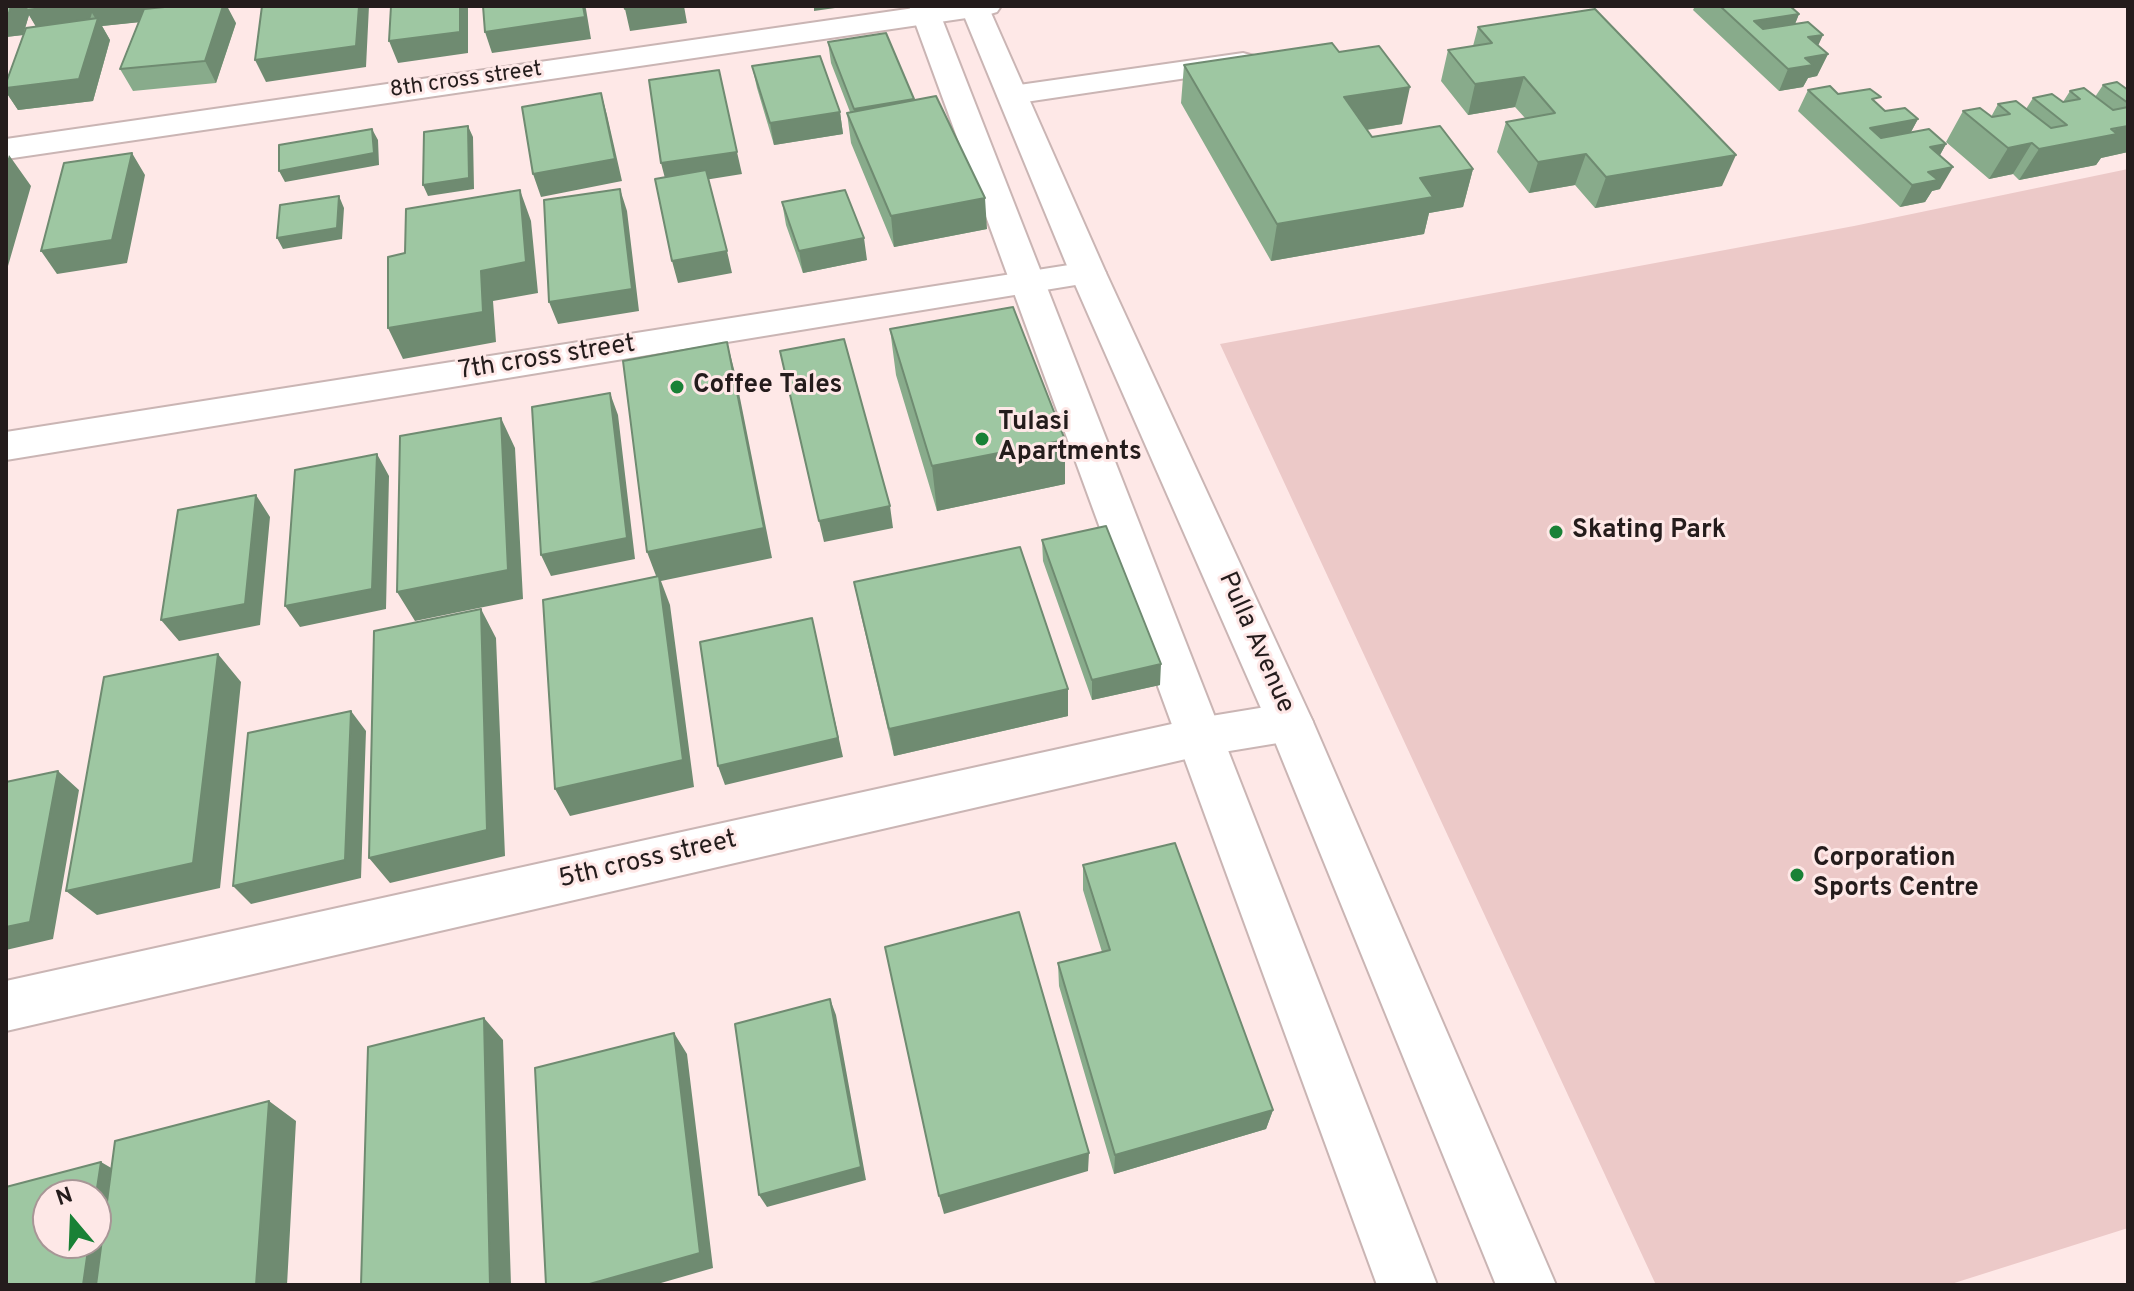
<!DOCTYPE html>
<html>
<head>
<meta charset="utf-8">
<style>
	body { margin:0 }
	#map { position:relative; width:2134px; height:1291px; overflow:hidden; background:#fee8e7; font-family:Overpass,sans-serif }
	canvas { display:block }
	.frame { position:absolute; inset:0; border:8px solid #241c1c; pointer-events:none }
	.north { position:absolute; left:32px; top:1179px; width:80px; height:80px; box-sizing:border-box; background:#fee8e7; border:2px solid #a79696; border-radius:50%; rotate:341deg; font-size:22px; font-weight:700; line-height:32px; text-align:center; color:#241c1c }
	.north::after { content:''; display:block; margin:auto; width:28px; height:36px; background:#198136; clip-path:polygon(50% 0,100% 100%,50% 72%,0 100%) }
</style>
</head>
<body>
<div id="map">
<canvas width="2134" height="1291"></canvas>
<div class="frame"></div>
<div class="north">N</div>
</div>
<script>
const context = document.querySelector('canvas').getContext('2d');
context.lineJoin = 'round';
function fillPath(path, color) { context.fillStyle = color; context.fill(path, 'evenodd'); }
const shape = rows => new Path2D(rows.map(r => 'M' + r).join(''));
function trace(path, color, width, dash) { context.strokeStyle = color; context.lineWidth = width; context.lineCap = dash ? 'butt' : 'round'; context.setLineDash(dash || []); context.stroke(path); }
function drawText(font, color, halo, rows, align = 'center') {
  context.font = font + ' Overpass,sans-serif'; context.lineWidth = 6; context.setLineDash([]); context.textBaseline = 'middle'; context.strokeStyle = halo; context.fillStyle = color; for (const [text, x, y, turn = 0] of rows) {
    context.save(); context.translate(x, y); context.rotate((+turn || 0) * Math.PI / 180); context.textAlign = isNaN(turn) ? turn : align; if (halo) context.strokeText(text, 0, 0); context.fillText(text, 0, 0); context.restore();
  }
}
fillPath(shape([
	[2128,169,2128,1228,1948,1285,1656,1285,1220,344,1854,226]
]), '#ecc9c8');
const street = shape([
	[928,6,1001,6,997,12,987,15,6,159,6,139,928,6],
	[1243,53,1254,56,1258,62,1254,68,1012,104,1001,102,997,95,1001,88,1012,86,1243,53],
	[1088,262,1100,265,1106,273,1100,281,6,460,6,432,1088,262],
	[1290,703,1306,709,1313,722,1306,735,1290,741,1199,756,6,1031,6,981,1199,718,1290,703]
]);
const secondary = shape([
	[909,6,937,6,1437,1285,1377,1285,909,6],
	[960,6,988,6,1106,273,1313,722,1556,1285,1496,1285,1267,722,1070,273,960,6]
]);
trace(street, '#cab5b4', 4);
trace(secondary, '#cab5b4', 4);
fillPath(street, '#fff');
fillPath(secondary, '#fff');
fillPath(shape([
	[6,6,155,6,155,8,236,23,216,83,133,91,120,69,139,22,102,26,110,40,93,101,18,110,6,92,6,83,36,26,29,15,23,35,6,37],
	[1695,6,1769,6,1799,14,1795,24,1828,54,1817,76,1808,78,1803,87,1779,91,1693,10],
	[1478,27,1722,186,1595,208,1575,185,1529,193,1497,152,1506,122,1525,118,1515,107,1468,115,1441,81,1448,50,1473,46],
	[828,42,915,100,987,229,894,247,851,143,847,113,850,112,831,63],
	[1339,52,1402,124,1367,130,1372,137,1473,169,1463,207,1429,213,1424,234,1271,261,1181,103,1184,65],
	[752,66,840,112,843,134,774,145,757,88],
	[2103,85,2128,90,2128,152,2101,158,2096,165,2019,180,2013,174,1989,179,1946,142,1963,111,1991,117,1998,104,2026,109,2033,98,2063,102,2070,91,2095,97],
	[1808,90,1838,94,1877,104,1885,111,1918,119,1911,132,1946,144,1940,155,1940,189,1932,191,1925,202,1900,207,1798,111],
	[782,202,867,260,803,273,786,225],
	[890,329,1065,484,937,511,896,375],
	[1042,540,1160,685,1092,700,1043,561],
	[854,582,1068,716,894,756,860,611],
	[1083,865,1273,1110,1266,1129,1114,1174,1059,986,1058,963,1102,952,1083,890]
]), '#88ab8b');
fillPath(shape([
	[11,6,155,6,151,21,102,26,110,40,93,101,18,110,6,92,6,88,97,21,92,13,88,26,39,32,29,15,23,35,6,37,6,14],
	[223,6,227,6,236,23,216,83,205,61],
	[359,6,369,6,366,67,266,82,255,60],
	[460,6,468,6,468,53,398,63,389,41],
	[583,6,585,6,586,9,591,39,492,53,485,32],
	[650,6,684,6,687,23,630,31,625,9],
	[814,6,849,6,814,11],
	[1799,14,1790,36,1758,41,1754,21],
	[1823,35,1813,57,1808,37],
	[1828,54,1817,76,1808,78,1803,87,1779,91,1788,69,1805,58],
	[1524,77,1515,107,1468,115,1475,84],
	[1410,87,1402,124,1338,134,1344,97],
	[601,93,607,115,622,181,541,197,533,174],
	[914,99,917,121,857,131,854,109],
	[840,112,843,134,774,145,770,123],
	[1918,119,1906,141,1872,148,1870,128],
	[468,126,473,137,474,189,428,196,423,185],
	[2128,126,2128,152,2101,158,2096,165,2019,180,2039,149],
	[372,129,378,140,379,165,285,182,279,171],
	[2032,143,2013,174,1989,179,2008,148],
	[1946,144,1934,166,1930,147],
	[737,152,742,174,667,186,661,163],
	[132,153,145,175,127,263,57,274,41,251],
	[1586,154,1575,185,1529,193,1538,162],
	[9,155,31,186,6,273,6,166],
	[1736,155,1722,186,1595,208,1606,177],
	[1953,167,1940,189,1932,191,1925,202,1900,207,1912,185,1928,172],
	[1473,169,1463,207,1429,213,1424,234,1271,261,1277,224,1420,178],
	[620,189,627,211,639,311,558,324,549,302],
	[520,190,531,221,538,293,493,301,496,342,403,359,388,328,481,271],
	[339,196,344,208,342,239,283,249,277,238],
	[985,198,987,229,894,247,891,216],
	[864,238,867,260,803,273,799,251],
	[727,251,732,273,678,283,672,261],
	[727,342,735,373,772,558,661,581,670,605,694,787,570,816,555,789,658,581,647,552],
	[610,393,618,415,635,559,551,576,541,555],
	[501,418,515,448,523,599,415,621,397,592],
	[1065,440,1065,484,937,511,932,466],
	[377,454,389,476,386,609,300,627,285,606],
	[256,495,270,517,260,625,179,641,161,620],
	[890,506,893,528,824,542,819,521],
	[481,609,496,638,505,856,390,883,369,858],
	[812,618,843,757,725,785,718,766],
	[218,654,241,682,220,888,97,915,66,891],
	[1161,664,1160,685,1092,700,1092,680],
	[1068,689,1068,716,894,756,889,729],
	[351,711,366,731,361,878,251,904,233,886],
	[58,771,79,790,53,939,6,950,6,927],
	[830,999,836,1015,866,1180,767,1207,759,1195],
	[484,1018,503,1040,511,1285,490,1285],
	[674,1033,687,1054,713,1268,654,1285,586,1285],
	[269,1101,296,1121,287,1285,256,1285],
	[1273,1110,1266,1129,1114,1174,1115,1155],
	[1089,1153,1088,1171,944,1214,939,1196],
	[101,1162,125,1176,110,1285,83,1285,89,1243,96,1243,96,1195]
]), '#6f8b71');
const building = shape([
	[6,6,11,6,9,13,6,14,6,6],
	[27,6,60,6,26,10,27,6],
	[175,6,223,6,205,61,120,69,144,9,175,6],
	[262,6,359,6,356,46,255,60,262,6],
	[391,6,460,6,460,32,389,41,391,6],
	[483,6,583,6,585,17,485,32,483,6],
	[624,6,650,6,625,9,624,6],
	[1720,6,1769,6,1770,7,1790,6,1799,14,1754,21,1763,29,1808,22,1823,35,1808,37,1828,54,1805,58,1813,65,1788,69,1720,6],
	[1595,9,1736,155,1606,177,1586,154,1538,162,1506,122,1555,113,1524,77,1475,84,1448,50,1492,43,1478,27,1595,9],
	[98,18,79,79,6,88,6,83,26,28,98,18],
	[886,33,914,99,854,109,828,42,886,33],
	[1332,43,1339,52,1379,46,1410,87,1344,97,1372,137,1440,126,1473,169,1420,178,1433,197,1277,224,1184,65,1332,43],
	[820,56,840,112,770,123,752,66,820,56],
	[719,70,737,152,661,163,649,80,719,70],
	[2117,82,2128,90,2128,103,2103,85,2117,82],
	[1830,86,1838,94,1870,89,1881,97,1872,99,1885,111,1905,108,1918,119,1870,128,1881,138,1929,129,1946,144,1930,147,1953,167,1928,172,1938,180,1912,185,1808,90,1830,86],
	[2084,88,2113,110,2128,107,2128,126,2111,129,2117,134,2039,149,2032,143,2008,148,1963,111,1980,108,1992,117,2010,114,1998,104,2016,101,2051,128,2067,125,2033,98,2052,94,2063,102,2080,99,2070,91,2084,88],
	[601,93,615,159,533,174,522,107,601,93],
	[936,96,985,198,891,216,847,113,936,96],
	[468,126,469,178,423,185,424,132,468,126],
	[372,129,374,153,279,171,279,145,372,129],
	[132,153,112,240,41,251,64,163,132,153],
	[706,170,727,251,672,261,655,179,706,170],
	[620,189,632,289,549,302,544,200,620,189],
	[520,190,526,262,481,271,483,312,388,328,388,257,405,253,406,209,520,190],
	[845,190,864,238,799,251,782,202,845,190],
	[339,196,337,228,277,238,280,205,339,196],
	[1013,307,1065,440,932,466,890,329,1013,307],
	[844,339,890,506,819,521,780,351,844,339],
	[727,342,764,528,647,552,623,361,727,342],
	[610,393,627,538,541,555,532,407,610,393],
	[501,418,508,570,397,592,400,436,501,418],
	[377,454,372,589,285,606,295,470,377,454],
	[256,495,245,604,161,620,178,510,256,495],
	[1106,526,1161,664,1092,680,1042,540,1106,526],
	[1020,547,1068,689,889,729,854,582,1020,547],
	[659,576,683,760,555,789,543,600,659,576],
	[481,609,487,830,369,858,374,631,481,609],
	[812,618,838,738,718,766,700,642,812,618],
	[218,654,193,863,66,891,104,677,218,654],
	[351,711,345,860,233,886,248,733,351,711],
	[58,771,30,922,6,927,6,782,58,771],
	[1175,843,1273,1110,1115,1155,1058,963,1110,950,1083,865,1175,843],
	[1019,912,1089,1153,939,1196,885,947,1019,912],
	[830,999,861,1167,759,1195,735,1024,830,999],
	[484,1018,490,1285,361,1285,368,1047,484,1018],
	[674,1033,700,1253,586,1285,546,1285,535,1068,674,1033],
	[269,1101,256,1285,96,1285,115,1141,269,1101],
	[101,1162,96,1195,48,1195,48,1243,89,1243,83,1285,6,1285,6,1187,101,1162]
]);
fillPath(building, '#9ec7a2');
trace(building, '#6f8b71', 2);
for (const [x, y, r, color] of [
	[677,387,8,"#198136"],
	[982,439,8,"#198136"],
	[1556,532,8,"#198136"],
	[1797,875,8,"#198136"]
]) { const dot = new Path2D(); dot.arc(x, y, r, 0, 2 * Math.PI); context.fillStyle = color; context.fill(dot); trace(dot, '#fee8e7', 3); }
drawText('22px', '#241c1c', '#fee8e7', [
	["8th cross street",466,81,-8]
]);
drawText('26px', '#241c1c', '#fee8e7', [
	["7th cross street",547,359,-9],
	["Pulla Avenue",1255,643,66],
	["5th cross street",648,861,-13]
]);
drawText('bold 26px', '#241c1c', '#fee8e7', [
	["Coffee Tales",693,387],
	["Tulasi",998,424],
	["Apartments",998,454],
	["Skating Park",1572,532],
	["Corporation",1813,860],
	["Sports Centre",1813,890]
], 'left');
</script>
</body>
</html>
